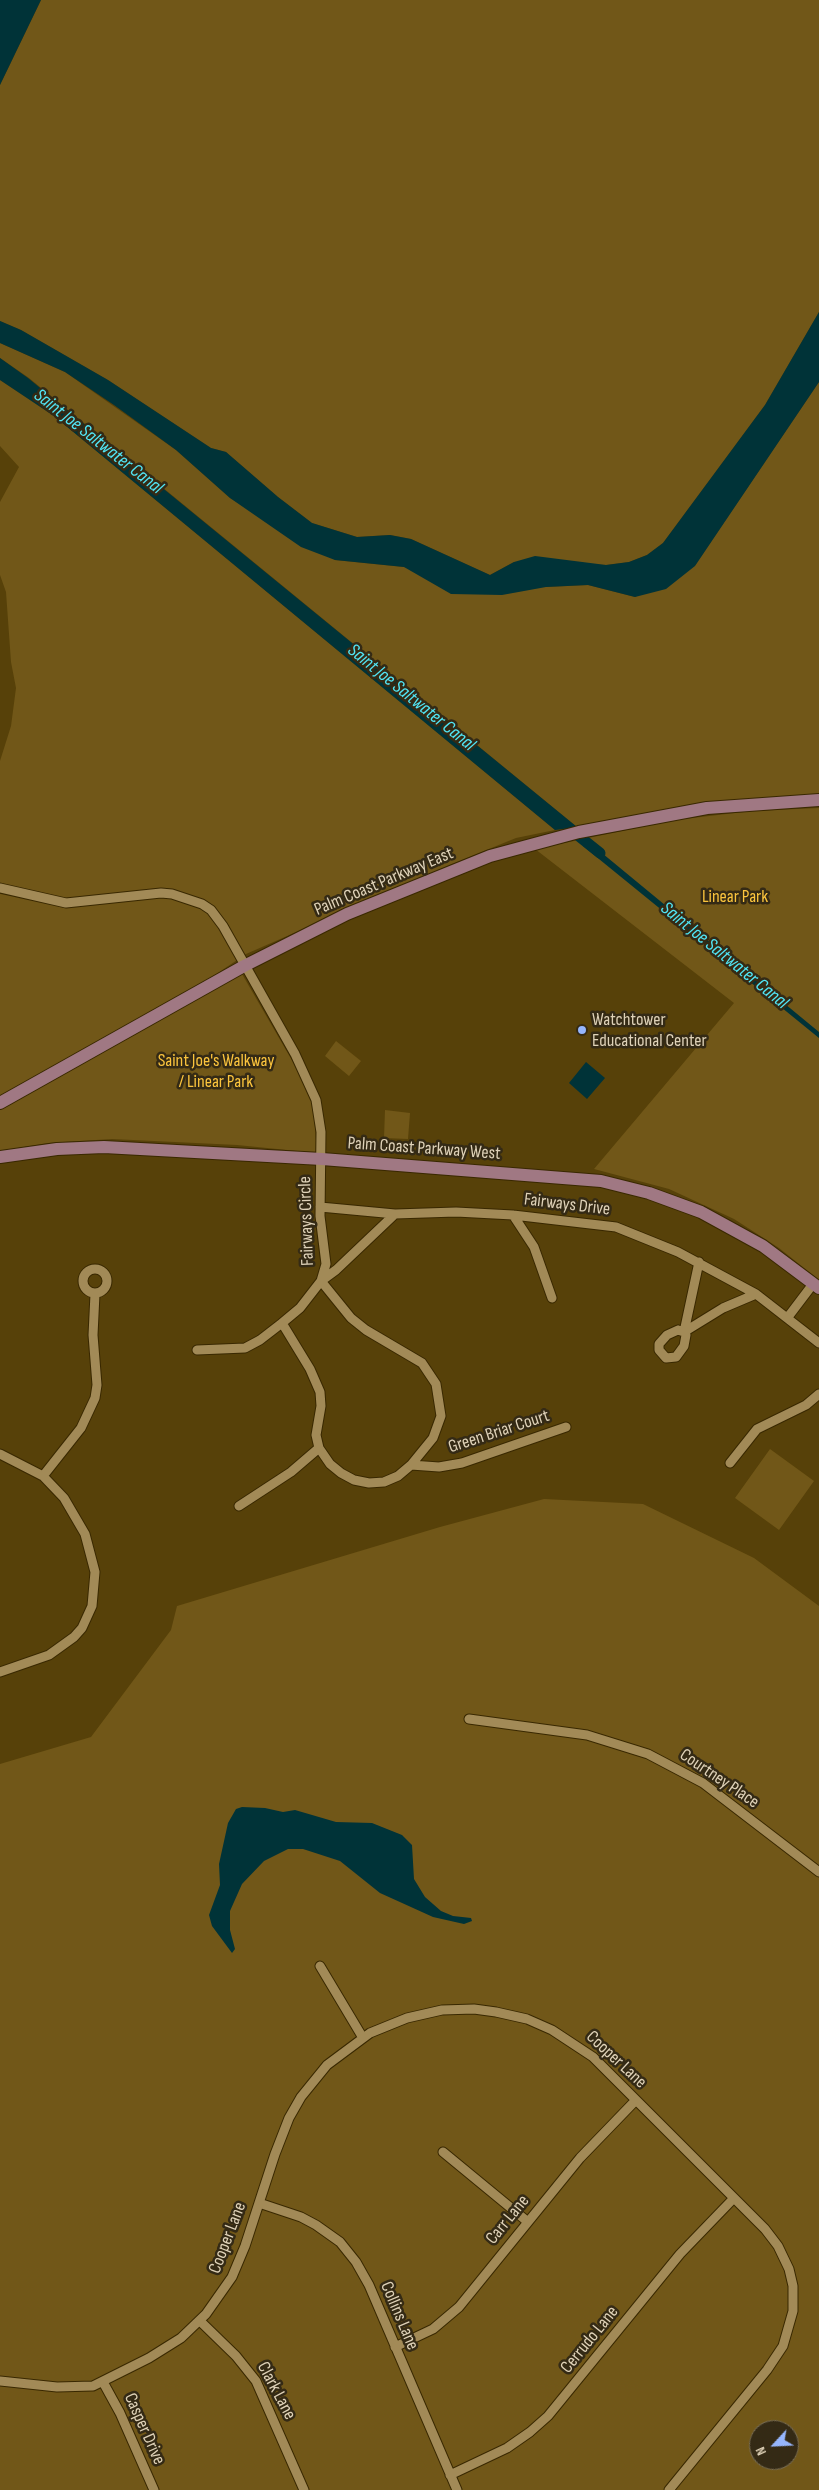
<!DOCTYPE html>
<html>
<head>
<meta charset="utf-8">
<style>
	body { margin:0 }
	#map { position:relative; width:819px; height:2490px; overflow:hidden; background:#574109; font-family:"Sofia Sans Condensed",sans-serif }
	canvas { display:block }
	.north { position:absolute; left:749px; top:2420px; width:50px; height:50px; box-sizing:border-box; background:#342a15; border:1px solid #786d56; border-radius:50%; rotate:245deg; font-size:14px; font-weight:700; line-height:20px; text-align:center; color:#dfd2b8 }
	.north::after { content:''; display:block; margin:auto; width:18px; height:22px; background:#96b6fd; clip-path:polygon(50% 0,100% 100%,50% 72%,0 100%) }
</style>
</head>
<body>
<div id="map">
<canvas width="819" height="2490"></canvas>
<div class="north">N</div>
</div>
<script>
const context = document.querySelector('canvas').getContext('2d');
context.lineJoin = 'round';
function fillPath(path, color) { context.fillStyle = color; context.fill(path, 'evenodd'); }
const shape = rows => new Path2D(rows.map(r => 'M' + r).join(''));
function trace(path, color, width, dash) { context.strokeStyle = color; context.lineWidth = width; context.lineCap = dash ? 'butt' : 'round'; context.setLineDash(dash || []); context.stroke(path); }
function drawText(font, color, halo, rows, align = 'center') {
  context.font = font + ' "Sofia Sans Condensed",sans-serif'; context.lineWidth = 5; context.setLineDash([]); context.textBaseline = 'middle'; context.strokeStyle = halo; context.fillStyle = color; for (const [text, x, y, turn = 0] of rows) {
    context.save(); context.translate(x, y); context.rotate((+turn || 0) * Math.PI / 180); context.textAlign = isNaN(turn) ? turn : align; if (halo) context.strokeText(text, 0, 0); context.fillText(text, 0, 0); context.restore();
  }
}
fillPath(shape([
	[41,0,819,0,819,312,765,405,663,543,647,555,629,562,606,565,514,562,490,575,411,539,390,535,357,537,312,523,278,497,226,452,211,448,108,380,21,330,0,321,0,85],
	[0,343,65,372,176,450,230,498,335,560,404,567,546,587,588,585,635,597,695,565,819,382,819,795,577,827,29,378,0,358],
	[0,380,54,416,555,830,516,838,452,864,246,954,200,985,0,1097,0,761,11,726,16,688,11,662,6,592,0,575,0,502,19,467,0,446],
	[819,808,819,1280,779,1248,734,1219,669,1189,594,1169,734,1003,535,849,675,820,752,811],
	[242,974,301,1076,313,1101,317,1153,237,1145,112,1139,48,1143,0,1151,0,1110],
	[336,1041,361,1061,349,1076,325,1056],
	[385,1110,410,1113,408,1139,384,1138],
	[770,1449,814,1481,779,1530,735,1498],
	[544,1499,643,1504,754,1558,819,1606,819,2490,0,2490,0,1764,91,1737,171,1630,177,1606,440,1527],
	[759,2430,789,2430,789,2460,759,2460]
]), '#715718');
fillPath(shape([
	[0,0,41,0,0,85],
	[819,312,819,382,695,566,666,589,635,597,588,585,546,587,502,595,451,594,404,567,335,560,301,547,230,498,176,450,114,405,65,372,0,343,0,321,21,330,108,380,211,448,226,452,278,497,312,523,357,537,390,535,411,539,490,575,514,562,535,556,606,565,629,562,647,555,663,543,765,405],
	[0,358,28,378,577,827,555,830,54,416,0,380],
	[591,844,819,1032,819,1038,583,846],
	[586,1062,605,1078,587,1099,569,1083],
	[242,1807,265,1808,283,1812,295,1810,336,1822,372,1823,402,1835,412,1845,414,1879,425,1897,441,1911,453,1916,471,1918,472,1921,464,1924,433,1917,380,1893,340,1861,303,1849,288,1849,264,1861,242,1884,230,1911,230,1930,235,1949,232,1953,212,1926,209,1915,220,1885,219,1864,228,1823,236,1809]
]), '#003338');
trace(shape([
	[570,829,600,853]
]), '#003338', 11);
const minor = shape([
	[0,888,66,903,161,893,172,894,202,904,211,910,223,926,295,1054,316,1100,321,1132,320,1216,326,1264,321,1281,351,1318,366,1330,422,1363,436,1384,441,1416,433,1438,411,1465,398,1476,384,1482,369,1483,354,1480,341,1473,330,1464,319,1448,316,1435,321,1406,320,1392,310,1369,282,1323,300,1308,321,1281,336,1270,395,1214],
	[320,1207,395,1214,456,1212,513,1215,616,1227,678,1252,756,1294,819,1343],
	[513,1215,534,1247,552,1298],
	[699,1262,684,1332,723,1308,756,1294],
	'83 1281a12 12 0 1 1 24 0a12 12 0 1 1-24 0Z',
	[788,1317,813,1284],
	[678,1330,684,1332,686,1335,684,1346,676,1357,666,1358,659,1350,659,1344,667,1335,678,1330],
	[197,1350,245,1348,260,1340,282,1323],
	[0,1454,43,1476,64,1498,85,1534,95,1572,92,1606,82,1628,74,1637,49,1655,0,1672],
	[730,1463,757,1429,806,1405,819,1394],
	[411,1465,439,1467,462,1463,566,1427],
	[43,1476,81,1428,95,1398,97,1385,93,1335,95,1294],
	[239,1506,291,1472,319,1448],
	[469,1719,587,1735,648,1754,703,1783,819,1872],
	[320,1966,363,2038],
	[443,2152,528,2222],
	[259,2203,301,2217,316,2225,340,2242,356,2262,369,2285,457,2490],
	[200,2321,236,2356,256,2381,304,2490],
	[395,2347,433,2329,459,2307,580,2158,636,2100],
	[0,2381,57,2387,93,2386,149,2358,181,2338,206,2314,232,2277,245,2246,275,2154,289,2118,301,2097,327,2065,370,2033,407,2018,442,2010,474,2009,496,2012,527,2019,552,2030,593,2057,765,2229,778,2246,789,2269,793,2286,793,2311,783,2346,767,2370,669,2490],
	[103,2382,120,2413,154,2490],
	[450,2475,507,2448,530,2432,548,2416,680,2254,734,2198]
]);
const major = shape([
	[0,1103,244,966,347,914,490,856,579,832,707,808,819,800],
	[0,1157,57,1149,104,1147,322,1159,601,1181,649,1193,701,1212,763,1246,819,1288]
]);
trace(minor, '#392800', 11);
trace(major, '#392800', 14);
trace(minor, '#a28a57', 9);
trace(major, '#a07883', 12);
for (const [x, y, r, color] of [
	[582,1030,5,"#96b6fd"]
]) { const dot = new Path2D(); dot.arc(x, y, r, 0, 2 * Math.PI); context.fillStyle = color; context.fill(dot); trace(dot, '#342a15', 2); }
drawText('18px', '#dfd2b8', '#342a15', [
	["Palm Coast Parkway East",384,882,-23],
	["Palm Coast Parkway West",424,1149,4],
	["Fairways Drive",567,1205,7],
	["Fairways Circle",307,1221,-92],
	["Green Briar Court",499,1432,-18],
	["Courtney Place",719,1779,34],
	["Cooper Lane",616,2060,43],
	["Carr Lane",508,2220,-51],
	["Cooper Lane",228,2238,-69],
	["Collins Lane",399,2316,67],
	["Cerrudo Lane",590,2340,-51],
	["Clark Lane",276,2391,62],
	["Casper Drive",144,2429,66]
]);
drawText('18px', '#fbc43d', '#342a15', [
	["Linear Park",735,897],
	["Saint Joe's Walkway",216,1061],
	["/ Linear Park",216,1082]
]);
drawText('18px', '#dfd2b8', '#342a15', [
	["Watchtower",592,1020],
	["Educational Center",592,1041]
], 'left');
drawText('italic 19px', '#51e5f5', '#342a15', [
	["Saint Joe Saltwater Canal",98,442,38],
	["Saint Joe Saltwater Canal",411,698,39],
	["Saint Joe Saltwater Canal",724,956,39]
]);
</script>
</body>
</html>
